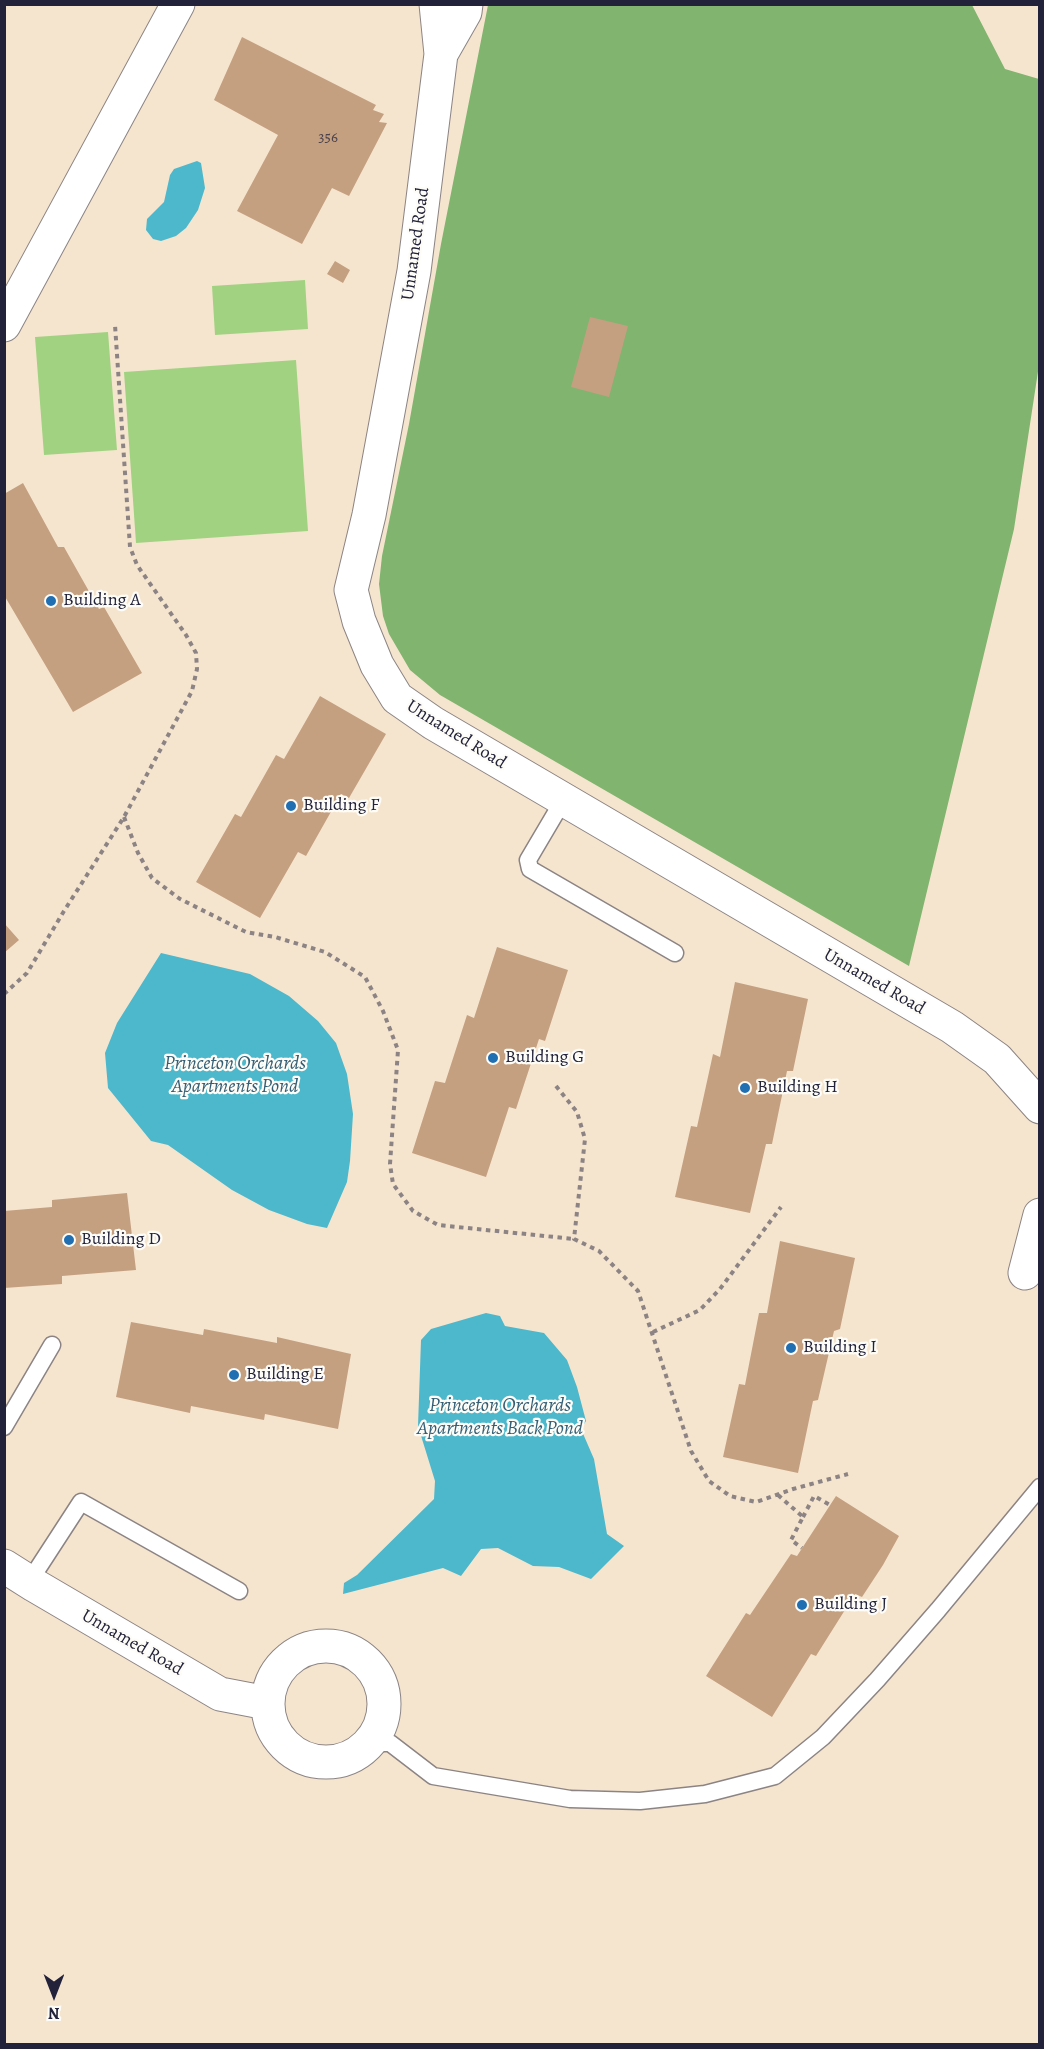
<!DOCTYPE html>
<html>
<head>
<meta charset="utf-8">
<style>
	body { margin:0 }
	#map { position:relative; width:1044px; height:2049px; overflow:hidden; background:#f6e5ce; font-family:Alegreya,serif }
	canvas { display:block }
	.frame { position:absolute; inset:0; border:6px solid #22223b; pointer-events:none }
	.north { position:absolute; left:24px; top:1965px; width:60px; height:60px; -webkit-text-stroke:4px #fdfcf7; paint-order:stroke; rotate:180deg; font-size:16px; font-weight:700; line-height:24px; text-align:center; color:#22223b }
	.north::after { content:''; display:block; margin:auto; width:21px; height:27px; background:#22223b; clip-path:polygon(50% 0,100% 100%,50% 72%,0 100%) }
</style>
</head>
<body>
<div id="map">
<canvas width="1044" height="2049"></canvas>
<div class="frame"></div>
<div class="north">N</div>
</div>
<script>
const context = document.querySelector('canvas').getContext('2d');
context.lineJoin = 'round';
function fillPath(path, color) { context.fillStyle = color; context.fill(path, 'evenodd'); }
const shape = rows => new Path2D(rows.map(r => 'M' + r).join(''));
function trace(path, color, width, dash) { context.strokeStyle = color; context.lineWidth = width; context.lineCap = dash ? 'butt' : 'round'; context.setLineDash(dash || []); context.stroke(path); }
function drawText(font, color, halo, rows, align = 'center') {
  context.font = font + ' Alegreya,serif'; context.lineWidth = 4.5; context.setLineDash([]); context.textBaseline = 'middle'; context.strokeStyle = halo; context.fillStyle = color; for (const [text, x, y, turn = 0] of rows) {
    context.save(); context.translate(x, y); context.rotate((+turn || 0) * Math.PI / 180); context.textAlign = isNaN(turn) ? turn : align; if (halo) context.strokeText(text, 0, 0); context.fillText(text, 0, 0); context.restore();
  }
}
fillPath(shape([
	[305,280,308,329,215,335,212,286],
	[108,332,117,450,44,455,35,337],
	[296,360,308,531,136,543,124,372]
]), '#a1d281');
fillPath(shape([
	[488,5,972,5,1005,69,1039,79,1039,365,1014,529,909,966,440,695,410,670,389,634,383,616,379,584,382,556,409,424,441,244]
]), '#80b46f');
fillPath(shape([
	[197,161,201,163,205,188,198,210,186,228,176,236,161,241,153,239,146,230,147,219,164,202,170,175,174,169],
	[161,953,250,974,289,996,318,1021,336,1043,347,1074,353,1114,350,1161,347,1182,327,1228,307,1224,269,1210,232,1190,168,1145,151,1141,108,1088,105,1053,117,1023],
	[486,1313,500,1316,505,1326,544,1333,567,1360,577,1387,586,1421,581,1429,594,1459,607,1534,624,1546,591,1579,559,1567,533,1566,498,1548,481,1549,461,1576,443,1568,343,1594,344,1583,357,1575,434,1499,435,1481,418,1426,421,1340,431,1329]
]), '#4db8cb');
fillPath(shape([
	[242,37,376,105,373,110,384,114,379,122,387,123,349,196,332,188,302,244,237,211,278,135,214,100],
	[335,261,350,270,343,283,327,274],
	[590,317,628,326,609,397,571,387],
	[23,483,58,547,64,547,99,609,104,607,142,673,73,712,4,595,4,494],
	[320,696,386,734,349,798,341,794,306,856,298,852,260,918,196,882,235,814,241,817,276,755,284,759],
	[4,923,19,940,4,953],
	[497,947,568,970,545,1041,539,1039,516,1109,509,1107,486,1177,412,1153,435,1081,445,1083,467,1015,474,1018],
	[735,982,808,999,793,1071,787,1071,772,1144,766,1144,750,1213,675,1197,691,1126,697,1127,713,1054,720,1057],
	[127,1193,136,1270,62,1276,62,1284,4,1288,4,1211,52,1207,52,1200],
	[780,1241,855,1258,840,1329,834,1331,818,1400,813,1401,798,1473,723,1457,739,1384,745,1385,759,1313,767,1313],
	[131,1322,203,1335,204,1329,277,1343,277,1337,351,1354,338,1429,265,1414,264,1420,191,1406,190,1413,116,1397],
	[836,1496,899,1536,883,1565,862,1597,855,1594,816,1656,811,1654,772,1717,706,1676,746,1613,750,1615,791,1554,797,1556]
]), '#c4a081');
const lane = shape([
	[564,799,528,860,530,869,675,953],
	[4,1427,52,1345],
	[29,1582,81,1502,239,1591],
	[370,1743,390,1743,433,1776,570,1799,640,1801,705,1794,775,1776,823,1737,877,1680,938,1610,1040,1487]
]);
const street = shape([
	[436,4,441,54,414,271,369,515,351,590,359,621,377,665,397,698,433,723,952,1027,997,1059,1040,1107],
	[441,54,465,12,466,4],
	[4,325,178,4],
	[1025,1273,1040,1215],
	[4,1566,34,1585,220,1694,267,1703],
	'268 1704a58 58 0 1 1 116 0a58 58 0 1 1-116 0Z'
]);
trace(lane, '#8c8484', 19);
trace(street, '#8c8484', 35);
trace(shape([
	[124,817,138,853,152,878,180,899,246,932,275,937,325,952,365,977,383,1011,398,1050,390,1164,393,1184,413,1211,438,1225,574,1239],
	[4,994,27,973,64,911,124,817,192,691,197,669,196,653,186,635,137,565,130,547,115,325],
	[556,1086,577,1112,585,1139,574,1239,599,1251,638,1291,691,1451,709,1481,730,1496,756,1502,793,1489,848,1474],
	[653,1332,700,1310,720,1289,781,1207],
	[778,1495,803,1517,791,1540,802,1548],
	[803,1517,814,1496,830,1505]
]), '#8c8484', 4, [4.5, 4.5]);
trace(lane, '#fff', 16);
trace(street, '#fff', 33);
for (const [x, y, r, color] of [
	[51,601,6,"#1f6fb2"],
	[291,806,6,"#1f6fb2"],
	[493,1058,6,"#1f6fb2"],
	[745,1088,6,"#1f6fb2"],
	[69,1240,6,"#1f6fb2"],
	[791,1348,6,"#1f6fb2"],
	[234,1375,6,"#1f6fb2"],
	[802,1605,6,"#1f6fb2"]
]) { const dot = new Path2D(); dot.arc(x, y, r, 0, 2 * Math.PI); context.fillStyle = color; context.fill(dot); trace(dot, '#fdfcf7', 2); }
drawText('15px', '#4a424c', null, [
	["356",328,138]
]);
drawText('18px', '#22223b', '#fdfcf7', [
	["Unnamed Road",416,244,-82],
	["Unnamed Road",456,735,32],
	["Unnamed Road",874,982,30],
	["Unnamed Road",132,1643,30]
]);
drawText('18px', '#22223b', '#fdfcf7', [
	["Building A",63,601],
	["Building F",303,806],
	["Building G",505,1058],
	["Building H",757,1088],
	["Building D",81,1240],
	["Building I",803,1348],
	["Building E",246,1375],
	["Building J",814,1605]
], 'left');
drawText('italic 20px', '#335e75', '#fdfcf7', [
	["Princeton Orchards",235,1064],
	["Apartments Pond",235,1087],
	["Princeton Orchards",500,1406],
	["Apartments Back Pond",500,1429]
]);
</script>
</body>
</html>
